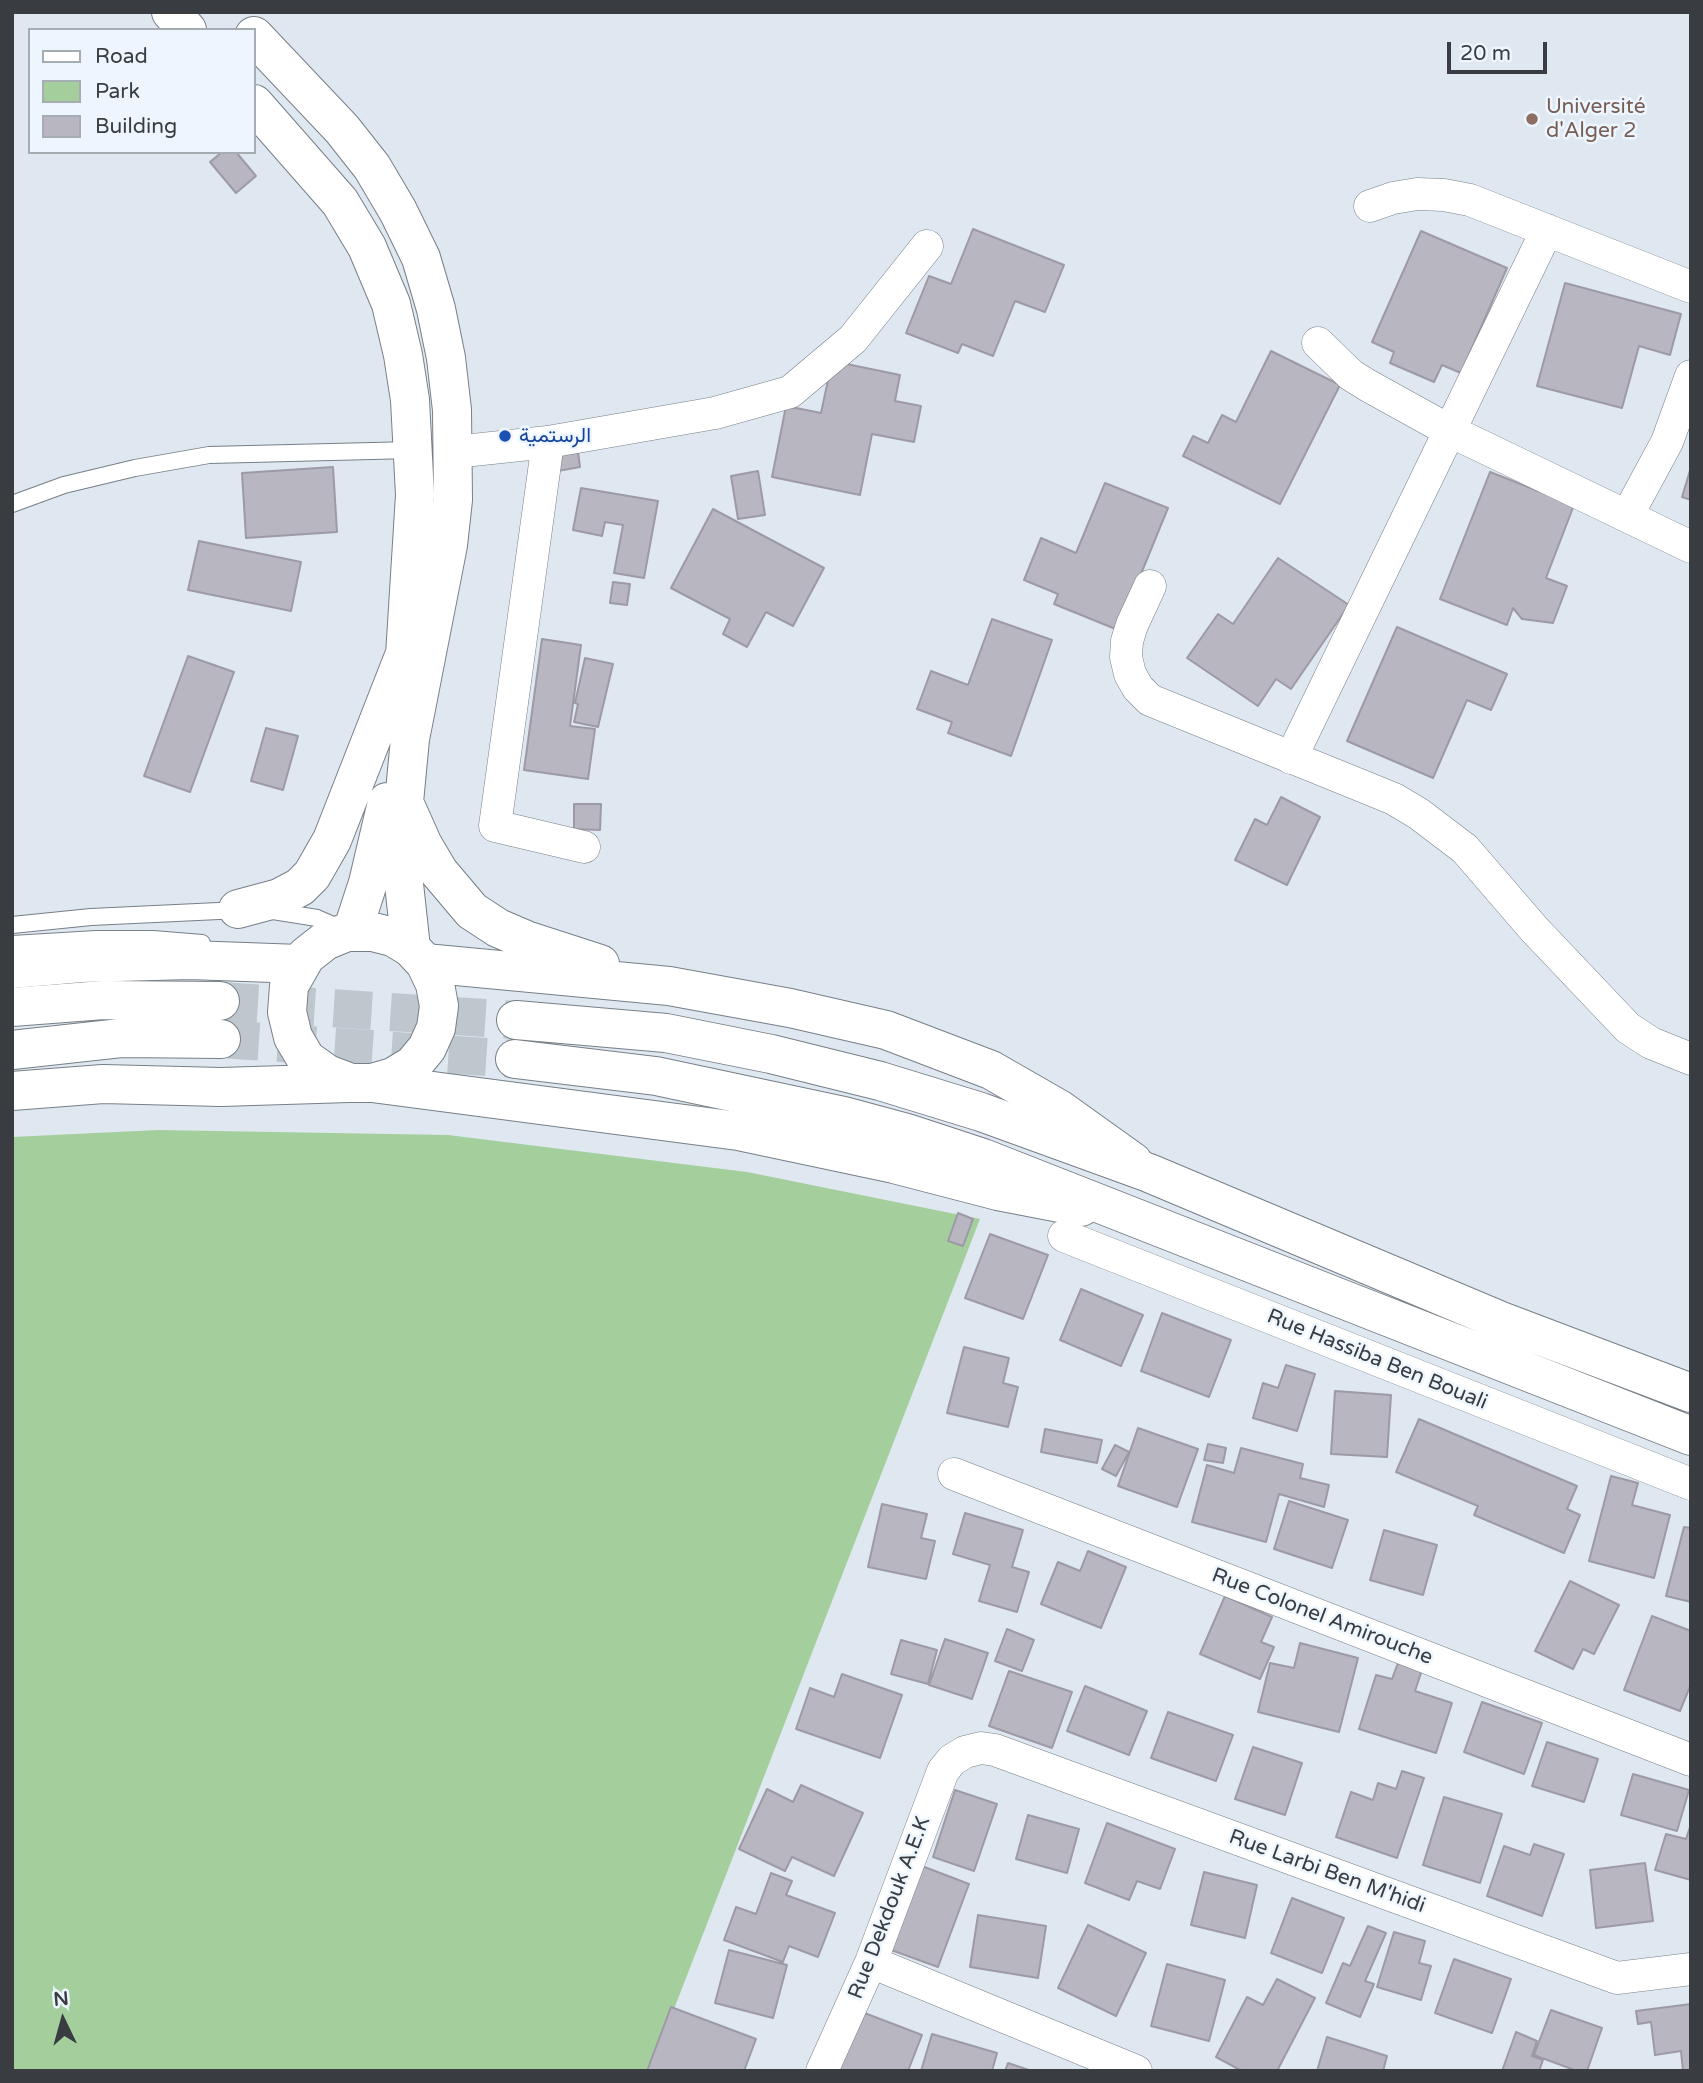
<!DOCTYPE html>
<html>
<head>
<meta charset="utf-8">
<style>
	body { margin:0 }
	#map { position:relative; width:1703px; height:2083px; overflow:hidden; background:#dfe8f1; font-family:"Varela Round",sans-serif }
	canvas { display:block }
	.frame { position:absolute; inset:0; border:14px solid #393c40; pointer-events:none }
	.legend { position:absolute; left:28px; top:28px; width:228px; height:126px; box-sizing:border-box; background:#edf6fe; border:2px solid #a5acb2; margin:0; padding:9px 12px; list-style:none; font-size:21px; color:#393c40 }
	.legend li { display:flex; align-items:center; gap:14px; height:35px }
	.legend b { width:35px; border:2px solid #a5acb2 }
	.north { position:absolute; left:28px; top:1985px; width:70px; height:70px; -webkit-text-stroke:5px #edf6fe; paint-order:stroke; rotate:355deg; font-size:19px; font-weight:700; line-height:28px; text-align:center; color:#393c40 }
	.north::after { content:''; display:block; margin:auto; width:24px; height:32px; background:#393c40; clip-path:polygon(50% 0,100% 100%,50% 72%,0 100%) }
	.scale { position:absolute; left:1447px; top:42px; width:100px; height:32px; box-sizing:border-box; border:4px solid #393c40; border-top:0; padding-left:9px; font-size:21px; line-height:24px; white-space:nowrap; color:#393c40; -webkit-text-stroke:5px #edf6fe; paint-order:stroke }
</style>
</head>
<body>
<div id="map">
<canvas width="1703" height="2083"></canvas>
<div class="frame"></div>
<ul class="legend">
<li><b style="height:9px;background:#fff"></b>Road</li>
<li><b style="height:19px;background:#a4cf9d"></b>Park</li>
<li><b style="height:19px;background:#b8b6c0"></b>Building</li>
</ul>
<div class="north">N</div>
<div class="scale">20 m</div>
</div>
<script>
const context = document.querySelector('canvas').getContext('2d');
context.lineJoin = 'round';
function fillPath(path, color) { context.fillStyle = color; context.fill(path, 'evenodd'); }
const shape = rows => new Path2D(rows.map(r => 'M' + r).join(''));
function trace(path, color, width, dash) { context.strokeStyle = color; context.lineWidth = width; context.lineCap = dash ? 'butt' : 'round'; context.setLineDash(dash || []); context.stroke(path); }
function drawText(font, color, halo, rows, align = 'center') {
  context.font = font + ' "Varela Round",Vazirmatn,sans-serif'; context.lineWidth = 5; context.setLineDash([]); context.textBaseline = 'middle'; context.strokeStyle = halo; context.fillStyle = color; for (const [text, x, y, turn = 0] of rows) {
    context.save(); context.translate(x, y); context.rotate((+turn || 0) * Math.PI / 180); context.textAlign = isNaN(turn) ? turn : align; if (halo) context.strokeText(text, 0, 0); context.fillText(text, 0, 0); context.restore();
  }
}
fillPath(shape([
	[158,1130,448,1135,747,1172,980,1219,650,2071,12,2071,12,1137]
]), '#a4cf9d');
const building = shape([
	[222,152,236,152,256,176,236,193,210,162,222,152],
	[973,229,1064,265,1045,312,1015,301,993,356,962,344,958,353,906,333,929,276,951,284,973,229],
	[1421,231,1507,268,1461,373,1442,365,1434,382,1390,363,1394,352,1372,342,1421,231],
	[1565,283,1681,314,1670,355,1639,346,1622,408,1537,386,1565,283],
	[1271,351,1340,385,1280,504,1183,456,1193,436,1208,443,1222,415,1236,422,1271,351],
	[832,361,900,375,895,401,921,406,914,442,872,434,860,495,772,477,786,406,821,413,832,361],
	[577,444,580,467,552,472,548,449,577,444],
	[333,467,337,532,246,538,242,473,333,467],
	[1691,467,1691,500,1682,497,1691,467],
	[758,471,765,515,738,519,731,476,758,471],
	[1490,472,1574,505,1546,578,1567,586,1553,623,1522,619,1513,608,1507,625,1440,599,1490,472],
	[1105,483,1168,508,1118,630,1054,604,1058,594,1024,580,1041,538,1076,553,1105,483],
	[581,488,658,501,644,578,614,573,623,525,605,522,602,536,573,530,581,488],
	[713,509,824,568,793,626,766,612,747,647,723,634,730,619,671,588,713,509],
	[199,541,301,562,291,611,188,590,199,541],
	[1278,558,1349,605,1291,689,1276,679,1258,706,1187,658,1218,614,1233,624,1278,558],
	[613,582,630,584,627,605,610,603,613,582],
	[992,619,1052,640,1011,756,948,733,952,722,917,709,931,671,968,685,992,619],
	[1397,627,1507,674,1491,710,1467,700,1433,778,1347,741,1397,627],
	[542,639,581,645,570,726,595,729,588,779,524,770,542,639],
	[188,656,234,672,190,792,144,776,188,656],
	[585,658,613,664,598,727,574,722,578,704,575,703,585,658],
	[266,728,298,736,283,790,251,781,266,728],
	[1281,797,1320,817,1287,885,1235,860,1255,819,1267,825,1281,797],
	[574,804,601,804,600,830,574,829,574,804],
	[958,1213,973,1219,963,1246,948,1241,958,1213],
	[990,1234,1048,1255,1023,1319,965,1298,990,1234],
	[1081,1289,1143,1315,1121,1366,1060,1340,1081,1289],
	[1162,1313,1231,1340,1209,1397,1141,1371,1162,1313],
	[964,1347,1009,1358,1003,1383,1018,1387,1008,1427,947,1413,964,1347],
	[1286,1365,1315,1374,1297,1431,1253,1418,1263,1383,1278,1388,1286,1365],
	[1335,1391,1391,1395,1387,1457,1331,1454,1335,1391],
	[1419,1419,1577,1486,1567,1509,1580,1515,1564,1553,1474,1515,1478,1506,1396,1472,1419,1419],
	[1138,1428,1198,1449,1177,1507,1118,1486,1138,1428],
	[1045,1429,1102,1440,1097,1463,1041,1452,1045,1429],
	[1208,1444,1226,1448,1223,1463,1204,1460,1208,1444],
	[1115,1445,1129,1452,1116,1476,1102,1469,1115,1445],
	[1241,1448,1303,1464,1300,1478,1329,1485,1324,1507,1279,1494,1266,1542,1192,1522,1207,1465,1234,1473,1241,1448],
	[1611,1476,1638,1483,1632,1505,1670,1515,1654,1578,1589,1561,1611,1476],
	[1289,1501,1348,1520,1332,1568,1274,1549,1289,1501],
	[882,1504,927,1514,921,1538,935,1541,926,1579,868,1567,882,1504],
	[965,1513,1023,1530,1012,1567,1029,1572,1017,1612,979,1601,990,1565,953,1554,965,1513],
	[1684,1527,1691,1528,1691,1602,1666,1596,1684,1527],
	[1384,1530,1437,1545,1423,1595,1370,1580,1384,1530],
	[1088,1551,1126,1567,1101,1628,1041,1604,1058,1562,1080,1571,1088,1551],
	[1570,1581,1619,1605,1594,1654,1583,1649,1573,1669,1535,1651,1570,1581],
	[1225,1596,1272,1617,1261,1642,1274,1647,1260,1679,1200,1654,1225,1596],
	[1652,1616,1691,1631,1691,1684,1680,1711,1624,1690,1652,1616],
	[1007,1629,1034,1640,1022,1671,995,1661,1007,1629],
	[945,1639,988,1653,972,1699,929,1685,945,1639],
	[901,1640,937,1650,928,1684,891,1674,901,1640],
	[1300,1643,1358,1658,1339,1732,1258,1712,1270,1663,1294,1668,1300,1643],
	[1398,1663,1422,1670,1415,1691,1452,1703,1436,1753,1359,1729,1376,1675,1392,1679,1398,1663],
	[1009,1671,1072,1692,1052,1748,989,1726,1009,1671],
	[842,1674,902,1695,880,1758,796,1729,810,1688,834,1697,842,1674],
	[1085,1686,1147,1711,1129,1755,1067,1731,1085,1686],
	[1482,1702,1542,1723,1524,1774,1464,1752,1482,1702],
	[1168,1712,1233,1735,1216,1781,1151,1758,1168,1712],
	[1547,1742,1598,1759,1584,1802,1532,1786,1547,1742],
	[1253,1747,1302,1763,1285,1815,1235,1799,1253,1747],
	[1402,1771,1424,1778,1397,1858,1336,1837,1351,1792,1373,1800,1378,1783,1396,1789,1402,1771],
	[1633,1774,1689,1790,1677,1831,1621,1815,1633,1774],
	[801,1785,863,1813,834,1876,792,1857,785,1871,739,1849,767,1789,793,1802,801,1785],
	[955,1790,997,1804,974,1871,933,1857,955,1790],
	[1444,1797,1502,1814,1480,1883,1423,1865,1444,1797],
	[1028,1815,1079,1829,1067,1873,1016,1859,1028,1815],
	[1107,1823,1175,1849,1160,1889,1137,1881,1129,1900,1085,1883,1107,1823],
	[1691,1824,1691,1880,1655,1870,1666,1834,1686,1839,1691,1824],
	[1534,1844,1564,1854,1542,1916,1487,1896,1504,1846,1530,1855,1534,1844],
	[914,1863,969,1884,938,1967,883,1947,914,1863],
	[1645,1863,1653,1921,1596,1928,1590,1870,1645,1863],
	[1204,1872,1257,1885,1245,1938,1191,1925,1204,1872],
	[771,1873,792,1881,786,1895,835,1913,818,1957,789,1946,783,1962,724,1940,736,1907,756,1914,771,1873],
	[1292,1898,1344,1918,1322,1973,1271,1953,1292,1898],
	[978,1915,1046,1926,1038,1978,970,1967,978,1915],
	[1088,1925,1146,1953,1116,2016,1058,1988,1088,1925],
	[1368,1926,1386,1933,1365,1981,1374,1984,1360,2017,1326,2003,1343,1963,1350,1966,1368,1926],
	[1394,1932,1425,1941,1419,1963,1431,1966,1421,2000,1377,1987,1394,1932],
	[729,1950,787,1965,773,2018,715,2003,729,1950],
	[1454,1959,1511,1979,1492,2033,1435,2013,1454,1959],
	[1167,1964,1225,1980,1209,2041,1151,2026,1167,1964],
	[1277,1979,1315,1998,1277,2071,1242,2071,1216,2057,1247,1997,1263,2005,1277,1979],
	[1691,2004,1691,2071,1683,2071,1681,2051,1655,2055,1651,2022,1638,2024,1636,2011,1691,2004],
	[671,2007,756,2039,744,2071,647,2071,671,2007],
	[854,2009,922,2035,908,2071,837,2071,854,2009],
	[1551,2010,1602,2028,1587,2071,1577,2071,1534,2055,1551,2010],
	[1516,2032,1537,2041,1532,2056,1543,2060,1539,2071,1502,2071,1516,2032],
	[932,2034,997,2053,992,2071,921,2071,932,2034],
	[1327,2037,1387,2056,1383,2071,1317,2071,1327,2037],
	[1008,2063,1032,2071,1005,2071,1008,2063]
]);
fillPath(building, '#b8b6c0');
trace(building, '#9d9aa5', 2);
trace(shape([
	[220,1001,516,1020],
	[221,1039,515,1059]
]), '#bec6ce', 38, [38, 19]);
const service = shape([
	[12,504,64,485,135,468,209,455,413,450],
	[273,911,317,918,342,929],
	[12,925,91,917,240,910],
	[12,944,96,939,153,939,202,943]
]);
const minor = shape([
	[1370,206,1393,198,1417,194,1444,195,1470,200,1691,287],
	[1318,343,1351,375,1367,385,1450,431,1691,547],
	[548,442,495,826,584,847],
	[454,452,548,442,715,413,790,392,853,339,927,246],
	[1627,516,1667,442,1691,376],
	[1150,586,1132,625,1127,641,1126,657,1130,674,1138,688,1150,700,1367,788,1394,799,1419,814,1465,849,1534,929,1628,1028,1651,1043,1691,1059],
	[1291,758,1547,230],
	[1064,1236,1691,1484],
	[954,1474,1691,1760],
	[871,1962,1136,2071],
	[822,2071,871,1962,943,1771,952,1760,965,1752,981,1748,995,1750,1617,1978,1691,1969]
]);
const primary = shape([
	[171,12,187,30],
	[254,36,342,129,372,167,398,211,421,258,436,309,446,358,452,410,453,500,448,545,410,739,404,802,403,875,411,948],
	[254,104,340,202,367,247,391,304,403,355,410,400,415,495,405,656],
	[407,809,423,845,439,872,472,911,498,928,526,940,600,964],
	[238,909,279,898,300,887,312,875,332,840,406,651],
	[352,932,368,883,387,802],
	[425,963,669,986,790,1008,886,1030,991,1070,1059,1109,1133,1162],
	[12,969,81,963,190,960,300,964],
	[372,1083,393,1077,413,1065,427,1048,436,1028,439,1006,435,984,425,963,411,948,393,937,373,932,347,932,325,941,306,956,289,986,287,1012,293,1037,306,1059,327,1074,351,1083,372,1083,738,1131,894,1164,998,1191,1081,1207],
	[12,1091,103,1084,221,1087,349,1083]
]);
const trunk = shape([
	[12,1007,104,1000,220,1001],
	[516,1020,666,1033,771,1054,880,1081,981,1112,1149,1173,1501,1321,1691,1393],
	[12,1050,121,1038,221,1039],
	[515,1059,656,1076,844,1116,907,1133,983,1158,1691,1436]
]);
trace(service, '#777f87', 18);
trace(minor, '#777f87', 33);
trace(primary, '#777f87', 40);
trace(trunk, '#777f87', 40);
trace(service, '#fff', 16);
trace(minor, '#fff', 32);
trace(primary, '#fff', 38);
trace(trunk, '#fff', 38);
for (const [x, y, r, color] of [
	[1532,119,7,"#8d6e63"],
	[505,436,7,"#1a4fb4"]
]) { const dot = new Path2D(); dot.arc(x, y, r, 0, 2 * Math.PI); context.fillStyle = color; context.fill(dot); trace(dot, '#edf6fe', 2.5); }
drawText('21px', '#785e54', '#edf6fe', [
	["Université",1546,107],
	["d'Alger 2",1546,131]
], 'left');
drawText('21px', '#164399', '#edf6fe', [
	["الرستمية",519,436]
], 'left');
drawText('21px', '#393c40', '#edf6fe', [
	["Rue Hassiba Ben Bouali",1377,1360,22],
	["Rue Colonel Amirouche",1322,1617,21],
	["Rue Larbi Ben M'hidi",1327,1872,20],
	["Rue Dekdouk A.E.K",890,1908,-69]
]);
</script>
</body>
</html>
